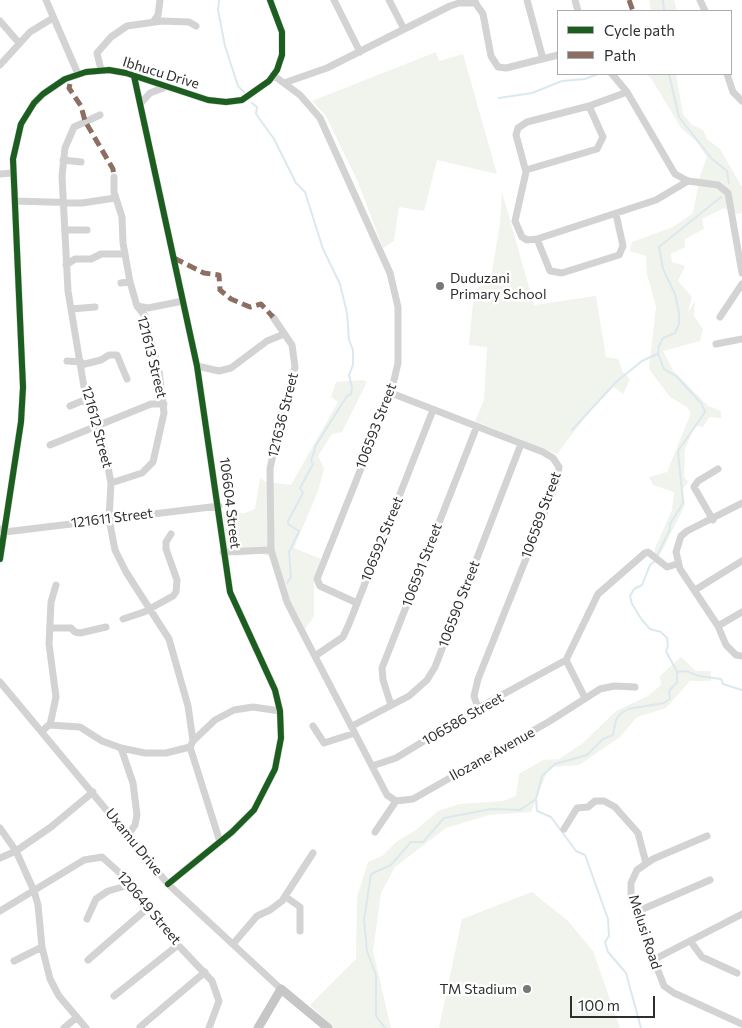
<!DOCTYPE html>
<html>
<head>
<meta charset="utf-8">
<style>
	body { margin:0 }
	#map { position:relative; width:742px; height:1028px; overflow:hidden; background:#fff; font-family:Commissioner,sans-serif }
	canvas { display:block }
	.legend { position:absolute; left:557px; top:10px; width:175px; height:65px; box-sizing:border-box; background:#fff; border:1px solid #ababab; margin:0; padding:6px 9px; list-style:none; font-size:15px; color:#2e2e2e }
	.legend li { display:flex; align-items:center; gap:10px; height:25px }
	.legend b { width:25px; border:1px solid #ababab }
	.scale { position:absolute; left:570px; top:996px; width:85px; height:22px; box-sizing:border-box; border:2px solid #2e2e2e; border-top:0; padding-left:6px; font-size:15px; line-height:18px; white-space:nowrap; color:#2e2e2e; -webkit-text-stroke:4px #fff; paint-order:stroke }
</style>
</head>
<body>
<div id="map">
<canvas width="742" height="1028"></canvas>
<ul class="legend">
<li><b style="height:6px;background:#1b5e20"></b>Cycle path</li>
<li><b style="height:6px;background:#8d6e63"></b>Path</li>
</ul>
<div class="scale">100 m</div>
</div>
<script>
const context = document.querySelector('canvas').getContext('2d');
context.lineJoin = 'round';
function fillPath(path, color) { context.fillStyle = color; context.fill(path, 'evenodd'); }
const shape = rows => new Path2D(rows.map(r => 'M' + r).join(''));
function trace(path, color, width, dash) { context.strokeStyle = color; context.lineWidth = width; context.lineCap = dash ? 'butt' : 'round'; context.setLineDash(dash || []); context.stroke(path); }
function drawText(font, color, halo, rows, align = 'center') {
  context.font = font + ' Commissioner,sans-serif'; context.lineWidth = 5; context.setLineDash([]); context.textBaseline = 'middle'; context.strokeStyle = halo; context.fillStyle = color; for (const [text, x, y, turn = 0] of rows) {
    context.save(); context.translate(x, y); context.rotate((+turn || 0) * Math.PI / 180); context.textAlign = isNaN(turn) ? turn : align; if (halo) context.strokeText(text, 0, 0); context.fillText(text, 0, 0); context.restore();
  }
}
fillPath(shape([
	[649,0,674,0,677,11,651,11],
	[436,52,439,61,463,54,497,174,437,160,424,211,399,207,394,241,383,248,358,182,326,116,312,101],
	[645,74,676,74,683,114,692,125,703,130,707,139,720,149,742,187,742,213,737,214,724,208,702,219,704,229,685,239,685,247,671,254,672,262,685,266,678,281,692,297,688,312,695,301,694,316,703,329,700,341,663,351,673,370,708,406,721,411,721,418,709,417,703,427,695,426,685,449,684,477,688,482,683,489,685,505,660,555,655,554,655,548,672,510,674,492,653,485,649,477,667,472,691,413,687,407,670,397,649,369,656,307,647,274,646,256,630,251,632,242,673,227,693,213,700,176,707,157,697,142,681,128,651,78],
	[502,192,534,305,596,296,606,357,618,359,623,372,630,379,623,394,614,387,592,408,557,454,475,421,484,400,487,347,469,345,474,292,491,277,500,224],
	[363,380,367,382,342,432,332,434,318,456,324,469,318,491,294,548,321,559,314,578,314,616,301,635,271,557,260,553,235,556,226,547,223,512,245,513,255,509,260,478,266,482,291,485,338,402,331,397,336,382],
	[681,657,696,671,711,671,711,681,690,681,666,708,637,717,620,737,579,765,553,767,547,772,531,812,489,815,446,828,395,867,381,893,373,951,391,1028,334,1028,310,1005,356,959,357,897,368,862,382,856,396,842,416,830,438,811,460,804,503,801,516,796,519,774,543,760,559,759,583,743,616,711,648,696,661,685,660,676],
	[532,892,568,921,593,951,620,1028,439,1028,462,919]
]), '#f1f3ed');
trace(shape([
	[219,0,218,10,225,46,238,86,244,92],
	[663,0,664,11],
	[669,74,679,117,712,159,727,171,729,183],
	[499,98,532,93,562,81,585,79,598,74],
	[252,103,257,107,256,114,274,139,296,183,305,192,323,249,340,284,347,313,349,340,353,350,353,365,349,375,352,388,351,394,347,396,316,445,311,461,313,464,300,488,303,493,288,521,288,524,299,531,289,552,291,577,287,583],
	[572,430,616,382,642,361,657,354],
	[657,556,670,529,670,524,683,503,678,451,705,412,701,403,676,376,664,369,658,354,659,346,663,338,675,333,679,324,679,313,675,294,663,269,659,247,721,197],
	[677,672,686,671,699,676,721,679,723,684,742,690],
	[385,1028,376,1016,376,975,367,951,364,920,371,874,391,865,411,842,423,842,444,818,491,809,520,810,536,799],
	[641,1028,626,973,608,952,605,942,609,936,608,919,585,855,576,851,551,817,537,811,536,799,542,776,555,764,587,755,603,739,613,735,616,720,620,714,628,709,664,703,670,699,669,691,677,682,677,672,666,651,668,646,667,638,661,632,650,629,642,620,632,604,630,596,634,589,642,585,650,565,655,561]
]), '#dbe9ee', 2);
trace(shape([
	[46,0,78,74],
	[334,0,360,52],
	[389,0,404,29],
	[527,0,543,59],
	[575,0,578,11],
	[700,0,705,11],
	[474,1,483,14,491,56,498,67,506,68,558,55],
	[0,21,19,43],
	[153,22,158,15,160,0],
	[0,65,30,32,53,18],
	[101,70,97,53,111,37,127,26,162,21,189,22,196,26],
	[612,74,627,92,675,174,688,181,718,185,728,193,742,273],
	[727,74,733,92,742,101],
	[273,75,300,95,320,118,390,273,398,307,398,363,391,393,317,579,320,586,357,603],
	[134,76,197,366,230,592,275,690,280,711,281,738,275,769,254,810,232,832,168,884],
	[284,83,327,68,450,6,459,3,476,3],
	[141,103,150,93,163,88],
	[100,115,74,127,65,148,62,176,68,291,85,393,105,451,111,483,109,519,115,550,126,572,169,639,188,706,193,741],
	[63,160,81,162],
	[526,170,597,149,603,137,589,106],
	[0,174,13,173],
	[15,201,82,203,115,198],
	[616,214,623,246,619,255,562,273,550,271,537,239,656,200,688,181],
	[66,230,87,230],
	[537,239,527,240,522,237,515,221,526,172,516,135,518,128,527,122,589,106,627,92],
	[66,265,75,259,91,259,101,254,125,254],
	[121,283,130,282],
	[137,306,148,308,183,301],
	[71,309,95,307],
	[720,317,742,284],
	[716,344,742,339],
	[67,361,81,362],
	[81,365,101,360,109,355,117,355,127,379],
	[197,366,219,371,231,368,267,341,284,334],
	[391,393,543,452,553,458,559,467,557,481,478,679,474,696,478,708],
	[70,406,82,401,89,404],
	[50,445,151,404,164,404],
	[111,483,142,473,153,462,164,413,159,371,145,316,137,306,130,282,123,243,122,217,114,192,114,177],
	[742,503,687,531,681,536,676,552,680,569,718,626,726,645,736,655,742,656],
	[713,520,694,487,698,481,718,469],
	[0,529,5,532,219,506],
	[271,550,270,469,280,420,295,367,292,345,273,317],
	[223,552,271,550,287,602,294,616,387,795,396,801,413,799,550,721,600,689,614,686,635,687],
	[0,559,21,422,23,387,13,159,21,124,34,103,43,94,65,79,86,72,109,70,126,73,208,100,226,102,242,100,269,81,277,70,282,55,282,32,270,0],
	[695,590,742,561],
	[123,619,144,612,173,596,176,592,177,580,166,549,166,542,171,534],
	[718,626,742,612],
	[50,628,71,628,75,632,80,633,106,627],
	[315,656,343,637,349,624,433,410],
	[566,660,585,698],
	[0,682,168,884,281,989],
	[391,705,383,680,382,668,477,426],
	[50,725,56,697,49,644,51,602,56,585],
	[313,726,324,743,355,733],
	[352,726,409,696,427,680,435,667,521,444],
	[42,731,49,725,80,727,102,741,121,748,145,753,166,753,190,747,193,741,215,720,234,710,253,707,280,711],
	[190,747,220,842],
	[121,748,133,783,137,815,135,825,128,835],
	[372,766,396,758,478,708,566,660,598,594,645,553,648,552,667,567,677,564],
	[0,828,16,851,34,891,38,905,42,947,50,979,59,996,86,1028],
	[564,829,577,808,588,807,595,801,604,801,615,807,638,833,646,863],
	[375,832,396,801],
	[707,836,653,859,637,870,631,883,631,900,664,986,674,993,742,1024],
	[0,858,16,851,51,827,93,792],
	[286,897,300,907,300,931],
	[0,911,84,860,102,857,121,874,178,945,212,981,219,1001,209,1028],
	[636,912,710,880],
	[87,919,96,899,108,891,129,885],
	[691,942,702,957,737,973],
	[233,944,257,916,270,910,282,901,313,853],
	[88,960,149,907],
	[653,960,742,914],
	[14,961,42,947],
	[114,996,178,945],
	[140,1027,205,972],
	[64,1028,77,1017]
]), '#d3d3d3', 7);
trace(shape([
	[258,1028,281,989,328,1028]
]), '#c6c6c6', 9);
trace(shape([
	[629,0,633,11],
	[70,84,69,88,81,106,85,121,113,169,114,177],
	[174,258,204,273,219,275,220,290,231,299,250,307,261,304,273,317]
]), '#8d6e63', 5, [10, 5]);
trace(shape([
	[134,76,197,366,230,592,275,690,280,711,281,738,275,769,254,810,232,832,168,884],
	[0,559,21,422,23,387,13,159,21,124,34,103,43,94,65,79,86,72,109,70,126,73,208,100,226,102,242,100,269,81,277,70,282,55,282,32,270,0]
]), '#1b5e20', 6);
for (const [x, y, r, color] of [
	[440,286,5,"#777"],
	[527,989,5,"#777"]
]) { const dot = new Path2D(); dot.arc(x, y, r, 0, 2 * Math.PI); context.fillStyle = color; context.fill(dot); trace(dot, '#fff', 2); }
drawText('14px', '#2e2e2e', '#fff', [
	["Ibhucu Drive",161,73,17],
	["121613 Street",152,357,76],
	["121636 Street",283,415,-76],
	["106593 Street",376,426,-69],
	["121612 Street",97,427,75],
	["106604 Street",230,503,83],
	["106589 Street",541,515,-70],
	["121611 Street",112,518,-7],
	["106592 Street",382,539,-68],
	["106591 Street",422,565,-69],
	["106590 Street",459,604,-69],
	["106586 Street",463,719,-30],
	["Ilozane Avenue",492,754,-29],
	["Uxamu Drive",134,842,51],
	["120649 Street",149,908,50],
	["Melusi Road",645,932,72]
]);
drawText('14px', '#2e2e2e', '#fff', [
	["Duduzani",450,278],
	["Primary School",450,294],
	["TM Stadium",517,989,"right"]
], 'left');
</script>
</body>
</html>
